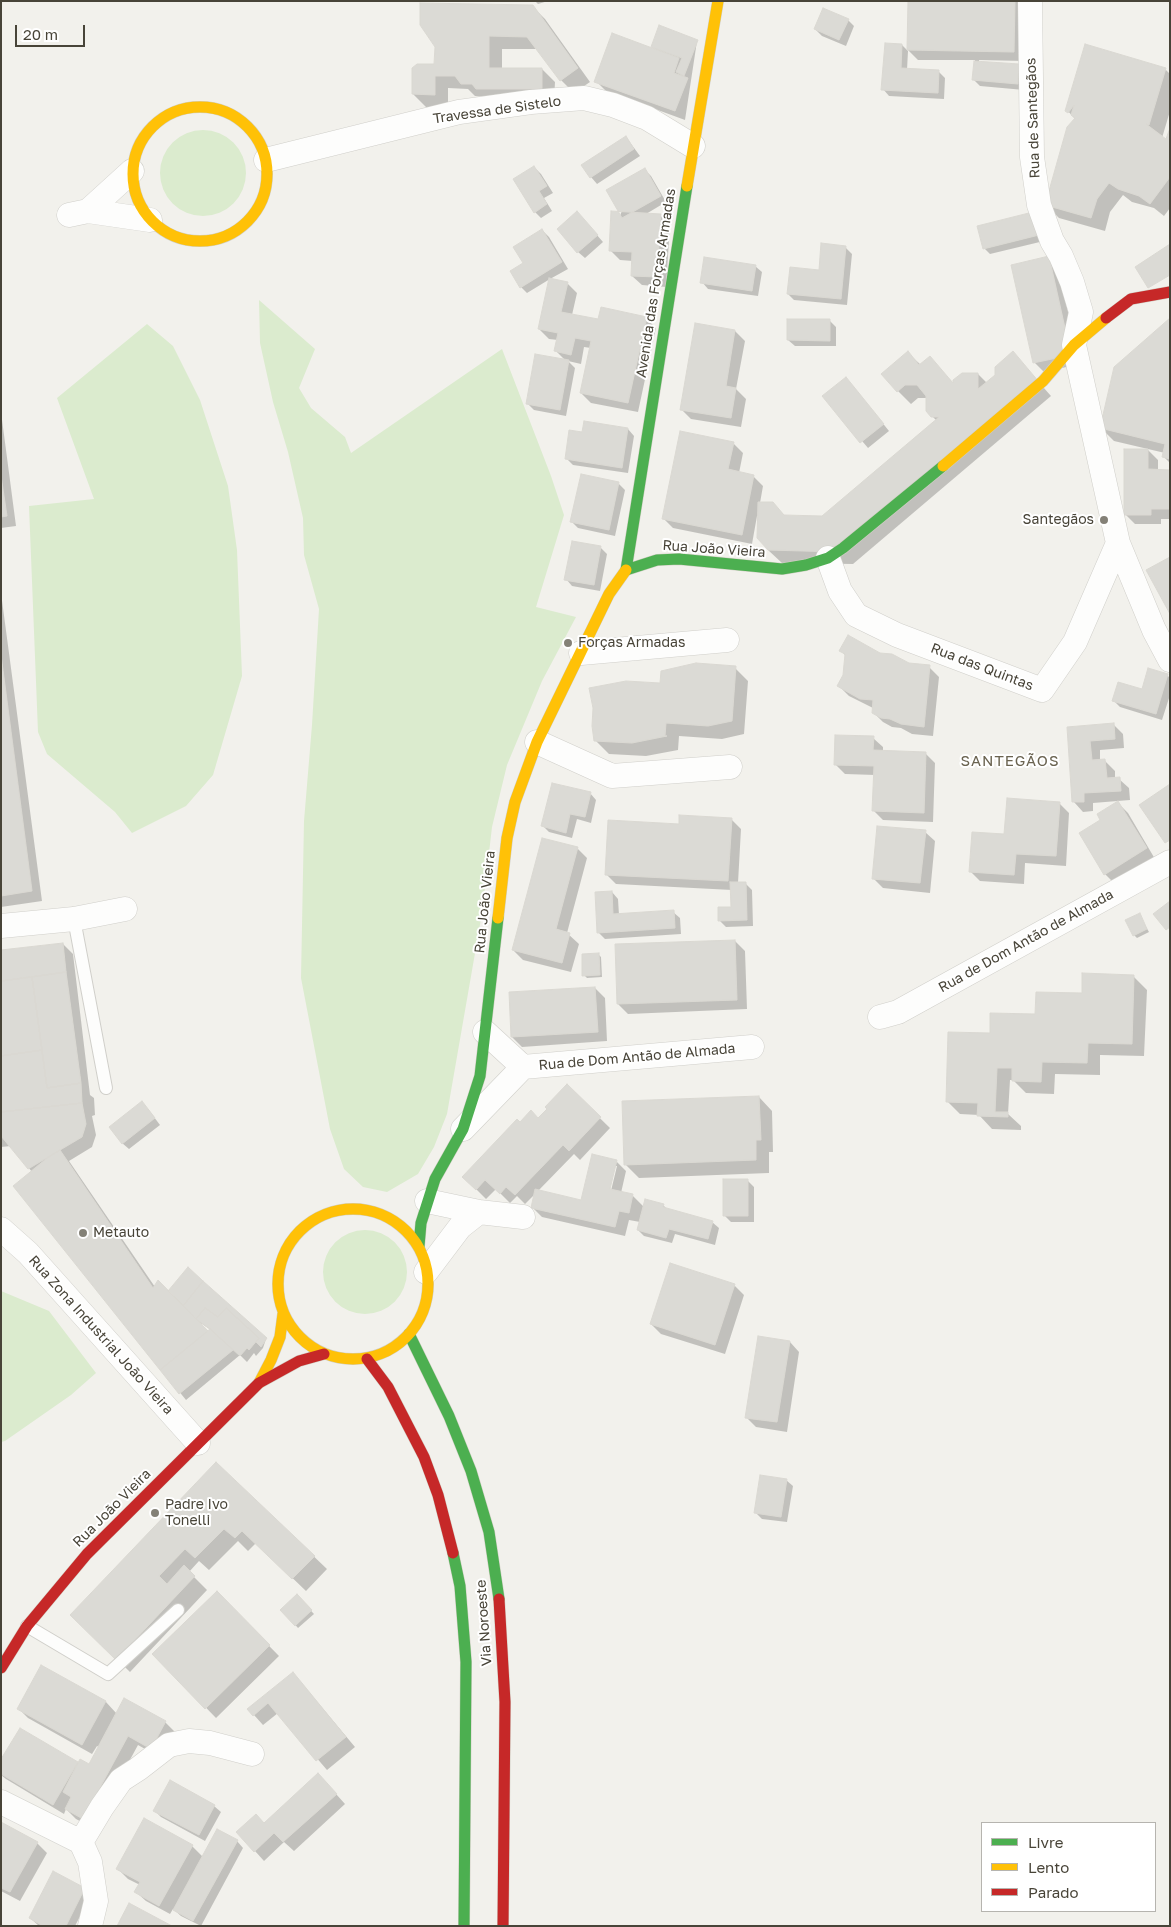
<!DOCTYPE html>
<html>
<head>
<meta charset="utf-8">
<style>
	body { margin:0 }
	#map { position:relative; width:1171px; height:1927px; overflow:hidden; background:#f2f1ec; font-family:"Golos Text",sans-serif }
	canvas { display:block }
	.frame { position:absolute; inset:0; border:2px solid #484438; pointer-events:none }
	.legend { position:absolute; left:981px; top:1822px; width:175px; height:90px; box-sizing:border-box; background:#fff; border:1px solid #b6b4af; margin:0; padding:6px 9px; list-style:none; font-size:15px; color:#484438 }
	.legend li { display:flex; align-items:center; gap:10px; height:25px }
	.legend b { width:25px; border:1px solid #b6b4af }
	.scale { position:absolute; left:15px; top:25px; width:70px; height:22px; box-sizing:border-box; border:2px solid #484438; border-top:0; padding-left:6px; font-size:15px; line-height:18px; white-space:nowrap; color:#484438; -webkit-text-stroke:4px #fff; paint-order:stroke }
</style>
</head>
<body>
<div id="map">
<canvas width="1171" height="1927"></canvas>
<div class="frame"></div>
<ul class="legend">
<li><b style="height:6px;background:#4caf50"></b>Livre</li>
<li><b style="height:6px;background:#ffc107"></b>Lento</li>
<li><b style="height:6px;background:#c62828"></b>Parado</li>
</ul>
<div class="scale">20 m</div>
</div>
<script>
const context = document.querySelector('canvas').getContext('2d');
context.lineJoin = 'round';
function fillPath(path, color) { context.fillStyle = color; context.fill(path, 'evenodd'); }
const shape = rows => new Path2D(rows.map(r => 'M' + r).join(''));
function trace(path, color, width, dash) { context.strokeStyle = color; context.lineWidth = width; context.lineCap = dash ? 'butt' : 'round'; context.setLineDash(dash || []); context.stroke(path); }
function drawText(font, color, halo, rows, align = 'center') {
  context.font = font + ' "Golos Text",sans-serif'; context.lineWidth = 4; context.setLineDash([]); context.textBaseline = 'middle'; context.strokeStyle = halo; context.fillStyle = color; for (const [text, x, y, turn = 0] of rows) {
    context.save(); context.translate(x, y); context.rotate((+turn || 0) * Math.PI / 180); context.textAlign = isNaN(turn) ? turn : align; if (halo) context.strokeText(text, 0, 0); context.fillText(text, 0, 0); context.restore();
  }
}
fillPath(shape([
	'160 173a43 43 0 1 1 86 0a43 43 0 1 1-86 0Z',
	[259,300,315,349,299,388,311,408,345,437,351,453,502,349,551,476,564,515,536,607,576,617,542,681,507,765,492,827,482,913,447,1114,434,1147,418,1174,387,1192,363,1187,344,1169,330,1129,301,978,304,821,312,725,319,609,304,555,303,518,288,452,273,402,260,343],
	[147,324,173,346,200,400,228,486,237,550,242,676,213,775,186,806,132,833,115,812,47,754,38,732,29,506,94,499,57,398],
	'323 1272a42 42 0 1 1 84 0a42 42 0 1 1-84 0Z',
	[1,1291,49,1311,96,1373,71,1395,5,1441,1,1442]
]), '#dbebce');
fillPath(shape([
	[535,1,548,1,538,4],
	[909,1,1019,1,1024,61,979,60,979,62,1019,65,1025,72,1024,90,980,86,974,80,975,60,918,60,908,50],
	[532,6,545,19,590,82,574,93,561,80,538,49,502,49,502,69,542,69,555,82,554,102,475,96,468,89,448,88,448,107,426,107,413,94,436,66],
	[848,20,854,26,846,46,822,36,815,29],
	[697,41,685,120,606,91,596,81,658,52,653,47],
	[902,45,908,51,907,70,939,72,945,78,944,99,889,96,883,89],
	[1085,46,1165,69,1170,74,1170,111,1162,138,1167,141,1170,131,1170,208,1164,216,1154,208,1132,202,1123,195,1110,212,1105,231,1059,218,1046,205,1075,119,1067,110],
	[626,137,640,156,597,184,591,177],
	[534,167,541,174,553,193,544,198,552,211,541,218,535,212],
	[645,170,651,176,666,202,646,214,660,215,670,225,666,287,642,285,632,276,633,261,620,260,610,250,621,213],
	[1033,214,1044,241,990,254,984,248],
	[583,219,603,242,585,258,578,252],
	[542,230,549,237,568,269,550,279,567,283,577,293,572,315,599,321,646,318,656,328,638,412,591,403,581,393,591,348,584,347,581,364,568,361,575,368,566,416,534,410,528,404,566,361,556,351,558,340,549,339,539,329,550,279,527,293,521,287,525,263],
	[845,247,852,254,847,305,794,300,788,294,820,271],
	[1048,258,1058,268,1080,364,1044,372,1034,362],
	[755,266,762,272,758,296,708,289,702,282],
	[829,320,836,327,836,346,795,346,788,340],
	[1170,320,1170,463,1164,457,1165,453,1114,441,1101,428],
	[735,331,745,341,736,389,746,399,741,427,691,419,681,409],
	[908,353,921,365,930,358,954,384,978,374,987,383,996,375,1013,353,1051,396,853,564,782,563,768,550,758,516,757,516,752,544,673,528,663,518,733,443,743,453,739,473,753,476,763,486,760,503,772,503,786,517,822,517,936,420,927,411,927,398,918,398,911,404,898,391],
	[852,385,889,431,868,448,824,396],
	[1,412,16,526,1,528],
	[628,429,634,436,628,473,573,465,566,458,583,433],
	[1148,450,1158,460,1158,471,1170,471,1170,519,1161,519,1161,524,1135,524,1125,514],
	[618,483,625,490,615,536,578,528,571,521],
	[600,547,607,554,600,591,572,586,566,579],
	[1,593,42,901,1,907],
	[841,651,880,654,909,665,929,667,939,677,933,736,912,734,901,728,892,727,883,722,873,712,873,708,849,696,839,686,844,676,846,656],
	[735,668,748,681,744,734,722,739,679,736,678,750,646,756,609,754,596,741,661,685],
	[1167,675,1170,678,1170,695,1162,720,1120,707,1113,700,1143,691],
	[1113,724,1123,734,1124,748,1100,750,1100,761,1105,761,1115,771,1115,779,1119,779,1129,788,1130,800,1093,803,1093,811,1083,812,1074,802,1068,728],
	[873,738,883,747,883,751,925,753,935,763,933,822,883,820,873,810,875,775,845,774,835,764],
	[590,793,596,800,591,823,577,819,572,838,549,832,543,826],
	[1059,803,1069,813,1066,866,1025,863,1024,884,980,881,970,871],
	[1118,803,1128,813,1155,859,1115,884,1105,874,1102,820],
	[731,819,741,829,738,883,745,883,752,890,753,926,726,927,720,921,732,908,732,890,616,884,606,874,680,825],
	[925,832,935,841,930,893,883,888,873,878],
	[577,848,587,858,567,933,579,944,571,972,523,960,513,950],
	[612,892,618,899,619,915,673,912,680,918,681,934,605,939,598,932],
	[1139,915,1149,932,1137,938,1134,935],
	[735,941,745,951,747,1009,628,1014,618,1004],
	[63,944,73,954,90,1095,94,1098,95,1115,92,1116,96,1135,92,1147,69,1161,155,1287,266,1339,263,1348,256,1356,254,1353,247,1362,240,1355,186,1400,161,1369,32,1172,11,1146,1,1147,1,951],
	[199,1322,211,1330,208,1333],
	[598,954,601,957,602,977,587,978,584,975],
	[1134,977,1147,990,1144,1056,1100,1055,1100,1075,1055,1074,1054,1094,1026,1093,1013,1080,1010,1080,1008,1114,1021,1126,1021,1130,992,1129,979,1115,960,1114,947,1101,991,1034,1083,995],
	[595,988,605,998,607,1041,522,1047,512,1037],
	[567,1086,610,1128,580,1160,574,1154,538,1191,582,1201,616,1161,626,1171,621,1193,632,1195,644,1207,663,1205,668,1210,712,1222,719,1228,715,1245,675,1234,672,1243,644,1236,638,1230,640,1222,629,1220,625,1236,542,1217,532,1207,535,1194,525,1204,517,1196,510,1203,496,1189,486,1199,464,1177,520,1123,538,1120],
	[614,1166,617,1166,610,1195,608,1195],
	[759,1097,772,1111,773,1152,769,1152,769,1173,639,1178,626,1165],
	[148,1109,160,1125,129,1149,122,1143],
	[747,1180,754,1187,754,1222,731,1222,725,1216],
	[734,1285,744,1295,725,1354,661,1334,651,1324],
	[790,1342,799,1352,787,1432,756,1427,746,1417],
	[216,1463,327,1569,306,1591,256,1543,248,1551,238,1541,209,1570,199,1561,189,1572,207,1590,130,1672,85,1628],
	[786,1480,793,1486,787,1522,762,1519,755,1512],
	[217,1593,279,1656,216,1718,154,1654],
	[297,1596,314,1614,298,1628,282,1610],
	[41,1667,106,1702,117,1714,124,1700,165,1722,175,1732,161,1758,138,1745,93,1828,76,1819,66,1809,64,1814,6,1779,1,1775,1,1761,20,1729,79,1764,89,1765,99,1747,97,1746,92,1754,28,1718,18,1708],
	[293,1673,355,1747,327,1770,278,1713,263,1725,254,1715],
	[328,1785,345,1804,294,1851,284,1842,264,1861,255,1851,265,1824],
	[214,1806,221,1812,205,1841,161,1817,155,1811],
	[1,1823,37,1843,47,1853,20,1901,1,1891],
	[237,1841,243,1848,201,1926,181,1916,173,1909,170,1914,146,1901,136,1892,140,1885,128,1879,118,1869,192,1846,203,1857],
	[53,1873,91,1895,75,1926,39,1926,30,1918]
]), '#0003');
const building = shape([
	[908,1,1015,1,1014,52,907,50,908,1],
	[420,3,533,5,578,68,560,81,527,37,489,36,489,68,542,68,542,89,476,89,472,84,461,84,455,76,435,76,435,95,412,94,412,68,417,64,434,64,435,47,420,25,420,3],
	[823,8,849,19,839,40,814,29,823,8],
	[659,25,698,40,684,76,676,72,682,58,651,47,659,25],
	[612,33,679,58,674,73,688,78,675,111,594,82,612,33],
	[885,43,902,44,901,68,939,70,938,93,881,90,885,43],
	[1085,44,1166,68,1149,125,1146,124,1166,139,1170,128,1170,177,1150,204,1139,196,1118,189,1109,183,1097,199,1091,218,1045,205,1067,127,1075,118,1071,115,1074,105,1068,113,1065,111,1085,44],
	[974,61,1019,64,1018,84,972,80,974,61],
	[626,136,634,149,590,178,581,165,626,136],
	[534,166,547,186,539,191,547,204,534,213,513,179,534,166],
	[645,168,661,196,622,218,606,190,645,168],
	[577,211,598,235,577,253,557,229,577,211],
	[611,211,661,214,657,277,631,276,632,252,609,251,611,211],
	[1033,212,1039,235,983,249,977,226,1033,212],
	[542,229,562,262,520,288,510,271,523,263,513,247,542,229],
	[821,243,846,246,841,299,787,294,790,267,819,270,821,243],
	[1170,244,1170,275,1148,288,1135,267,1170,244],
	[1049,256,1071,355,1033,363,1011,265,1049,256],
	[704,257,756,265,752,291,700,283,704,257],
	[549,278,568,282,561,312,598,319,601,307,647,317,628,403,580,393,591,341,575,338,571,355,554,351,558,333,538,329,549,278],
	[1170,318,1170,459,1162,457,1165,444,1100,428,1114,367,1170,318],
	[787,319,830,319,830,341,787,340,787,319],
	[695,323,735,330,726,386,736,388,731,418,680,410,695,323],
	[908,351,919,365,930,356,953,383,953,380,962,373,978,373,978,389,995,375,995,367,1013,351,1039,382,840,552,768,550,757,538,758,502,773,502,784,515,822,516,939,417,931,417,926,411,926,396,917,385,905,385,897,392,881,374,908,351],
	[535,354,569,360,560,410,526,404,535,354],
	[846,377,884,424,860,443,822,396,846,377],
	[584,421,628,428,622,468,565,459,569,430,582,432,584,421],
	[680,431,734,442,728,469,754,475,742,535,662,519,680,431],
	[1124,449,1148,449,1148,469,1170,470,1170,509,1151,509,1151,515,1124,515,1124,449],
	[581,474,619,482,609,530,570,522,581,474],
	[1,476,7,516,1,517,1,476],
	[572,541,601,546,594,585,564,580,572,541],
	[1170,557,1170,614,1146,570,1170,557],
	[848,635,880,653,892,654,909,663,930,665,924,727,901,724,890,719,881,718,872,713,873,700,860,699,837,686,843,675,845,654,839,651,848,635],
	[1,655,32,891,1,896,1,655],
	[696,663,736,666,732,721,708,726,666,723,665,736,667,736,632,743,594,741,592,726,593,708,589,688,626,681,660,683,661,671,696,663],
	[1148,668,1168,674,1156,714,1112,701,1118,682,1142,689,1148,668],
	[1114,723,1115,739,1090,741,1092,760,1105,759,1107,778,1120,777,1121,791,1084,793,1084,802,1072,802,1067,727,1114,723],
	[835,735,874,736,873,750,926,752,924,813,872,811,874,766,834,765,835,735],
	[552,783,591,792,585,817,570,814,566,833,541,826,552,783],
	[1170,784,1170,840,1165,843,1139,805,1170,784],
	[1007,798,1060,802,1056,856,1016,854,1014,875,969,872,972,832,1004,834,1007,798],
	[1118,801,1147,848,1104,875,1079,833,1100,820,1097,814,1118,801],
	[679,815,732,818,728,881,605,875,608,820,679,824,679,815],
	[877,826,926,830,920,883,872,879,877,826],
	[542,838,578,847,556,929,570,933,562,963,512,950,542,838],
	[730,882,746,882,747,920,718,921,718,907,731,907,730,882],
	[612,891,613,914,674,910,675,928,597,933,595,892,612,891],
	[1170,901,1170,927,1166,930,1153,914,1170,901],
	[1140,913,1147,929,1133,936,1125,920,1140,913],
	[735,940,737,1000,617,1004,615,944,735,940],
	[63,943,66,972,1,981,1,950,63,943],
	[599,953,600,975,582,976,582,954,599,953],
	[66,972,81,1083,47,1088,32,977,66,972],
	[1082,973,1134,975,1132,1044,1088,1043,1087,1063,1042,1062,1041,1082,1012,1081,1012,1068,997,1068,995,1112,1008,1112,1008,1117,977,1116,978,1103,946,1102,948,1032,990,1033,990,1013,1035,1014,1036,992,1082,993,1082,973],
	[32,977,42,1050,1,1056,1,981,32,977],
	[595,987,598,1032,511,1037,509,992,595,987],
	[42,1050,47,1088,81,1083,82,1103,1,1112,1,1056,42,1050],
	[567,1084,601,1117,569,1151,563,1145,515,1195,506,1187,500,1194,485,1180,476,1190,462,1177,517,1119,520,1122,531,1110,538,1118,547,1109,545,1107,567,1084],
	[759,1096,761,1140,756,1140,756,1160,624,1165,622,1101,759,1096],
	[142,1101,155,1118,122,1144,109,1127,142,1101],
	[82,1103,86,1124,82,1137,28,1169,1,1136,1,1112,82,1103],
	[60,1150,153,1288,158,1280,208,1331,160,1370,13,1186,46,1159,60,1150],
	[592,1154,617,1160,610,1189,633,1194,629,1213,619,1211,615,1227,531,1208,535,1189,581,1200,592,1154],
	[723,1179,748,1179,748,1216,723,1216,723,1179],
	[645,1199,664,1204,663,1207,713,1221,708,1239,669,1229,666,1238,637,1230,645,1199],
	[670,1263,735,1284,715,1345,650,1324,670,1263],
	[188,1267,203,1281,183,1306,168,1291,188,1267],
	[203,1281,267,1338,261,1347,256,1342,259,1338,226,1308,218,1317,205,1308,196,1319,183,1306,203,1281],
	[205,1308,218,1317,226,1308,259,1338,249,1350,247,1348,240,1356,210,1329,196,1319,205,1308],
	[210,1329,233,1350,179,1394,160,1370,210,1329],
	[758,1336,790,1341,777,1422,745,1418,758,1336],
	[216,1462,315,1556,292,1579,242,1531,235,1538,224,1529,195,1558,185,1549,159,1576,167,1584,184,1565,195,1576,116,1660,70,1615,216,1462],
	[760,1475,787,1479,781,1517,754,1513,760,1475],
	[217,1591,270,1645,205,1709,152,1654,217,1591],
	[297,1594,312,1610,295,1626,280,1610,297,1594],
	[41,1665,106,1701,82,1745,17,1709,41,1665],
	[293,1672,346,1737,316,1761,268,1703,253,1716,247,1709,293,1672],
	[124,1698,166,1721,151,1749,128,1736,83,1819,65,1809,71,1797,63,1792,80,1759,89,1764,124,1698],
	[20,1728,78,1762,53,1805,1,1774,1,1759,20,1728],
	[318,1773,337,1794,283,1842,274,1833,254,1852,236,1832,256,1814,264,1823,318,1773],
	[170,1780,215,1805,199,1835,153,1811,170,1780],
	[144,1818,193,1845,159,1906,134,1892,140,1882,116,1869,144,1818],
	[1,1822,38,1842,10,1892,1,1888,1,1822],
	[217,1829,238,1840,193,1921,173,1910,217,1829],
	[53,1871,85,1888,66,1926,43,1926,29,1918,53,1871],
	[129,1903,172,1926,117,1926,129,1903]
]);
fillPath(building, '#dbdad5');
trace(building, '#dad8d2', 1);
const lane = shape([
	[74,919,106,1088],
	[27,1626,108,1674,178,1610]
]);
const street = shape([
	[1030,1,1032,157,1039,205,1052,241,1061,256,1072,282,1081,312,1074,345,1118,543,1154,630,1170,660],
	[266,160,459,112,531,102,584,98,613,105,647,118,693,146],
	[88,211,132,171],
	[69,215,88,211,150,220],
	[828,558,840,591,856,615,897,635,1042,690,1075,642,1118,543],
	[581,653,727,640],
	[537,742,612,776,730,767],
	[1,926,74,919,125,909],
	[880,1017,898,1012,1170,862],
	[523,1067,752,1047],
	[463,1129,523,1067,485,1032],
	[427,1201,479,1212,523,1217],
	[1,1229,28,1253,198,1443],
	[426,1272,460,1227,479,1212],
	[1,1802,81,1842,90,1862,96,1901,90,1926],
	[81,1842,102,1807,121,1780,138,1769,169,1745,189,1741,210,1743,252,1754]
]);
const fast = shape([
	[626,570,687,186],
	[626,570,657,560,679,559,782,569,806,565,828,558,843,548,943,466],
	[419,1246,421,1223,435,1179,463,1129,480,1076,498,918],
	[409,1334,449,1416,471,1471,489,1532,499,1599],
	[453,1553,460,1586,466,1662,464,1926]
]);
const slow = shape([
	'133 174a67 67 0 1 1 134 0a67 67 0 1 1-134 0Z',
	[687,186,718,1],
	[943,466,1043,381,1074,345,1106,318],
	[498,918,507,838,515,802,537,742,609,594,626,570],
	'278 1284a75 75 0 1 1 150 0a75 75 0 1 1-150 0Z',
	[259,1383,271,1360,280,1337,283,1314]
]);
const jam = shape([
	[1106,318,1131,299,1170,292],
	[367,1359,388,1387,424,1457,438,1495,453,1553],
	[499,1599,505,1702,503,1926],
	[1,1668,27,1626,87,1554,259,1383,299,1361,324,1354]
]);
trace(lane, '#d0cfca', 14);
trace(street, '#d0cfca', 25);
trace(fast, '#d0cec3', 12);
trace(slow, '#d0cec3', 12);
trace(jam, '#d0cec3', 12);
trace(lane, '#fdfdfc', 12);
trace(street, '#fdfdfc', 24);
trace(fast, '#4caf50', 11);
trace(slow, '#ffc107', 11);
trace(jam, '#c62828', 11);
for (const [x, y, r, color] of [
	[1104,520,5,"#848177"],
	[568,643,5,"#848177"],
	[83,1233,5,"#848177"],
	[155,1513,5,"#848177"]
]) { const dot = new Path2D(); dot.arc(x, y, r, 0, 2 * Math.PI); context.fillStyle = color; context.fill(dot); trace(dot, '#fff', 2); }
drawText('14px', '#484438', '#fff', [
	["Travessa de Sistelo",497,110,-8],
	["Rua de Santegãos",1033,118,-92],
	["Avenida das Forças Armadas",656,283,-81],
	["Rua João Vieira",714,549,4],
	["Rua das Quintas",982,667,21],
	["Rua João Vieira",485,902,-84],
	["Rua de Dom Antão de Almada",1026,941,-29],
	["Rua de Dom Antão de Almada",637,1057,-5],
	["Rua Zona Industrial João Vieira",101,1335,48],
	["Rua João Vieira",112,1508,-45],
	["Via Noroeste",484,1623,-94]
]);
drawText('14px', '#484438', '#fff', [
	["Santegãos",1094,520,"right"],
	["Forças Armadas",578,643],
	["Metauto",93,1233],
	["Padre Ivo",165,1505],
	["Tonelli",165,1521]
], 'left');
context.letterSpacing = '1px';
drawText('15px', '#6a6350', '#fff', [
	["SANTEGÃOS",1010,761]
]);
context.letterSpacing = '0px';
</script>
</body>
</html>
